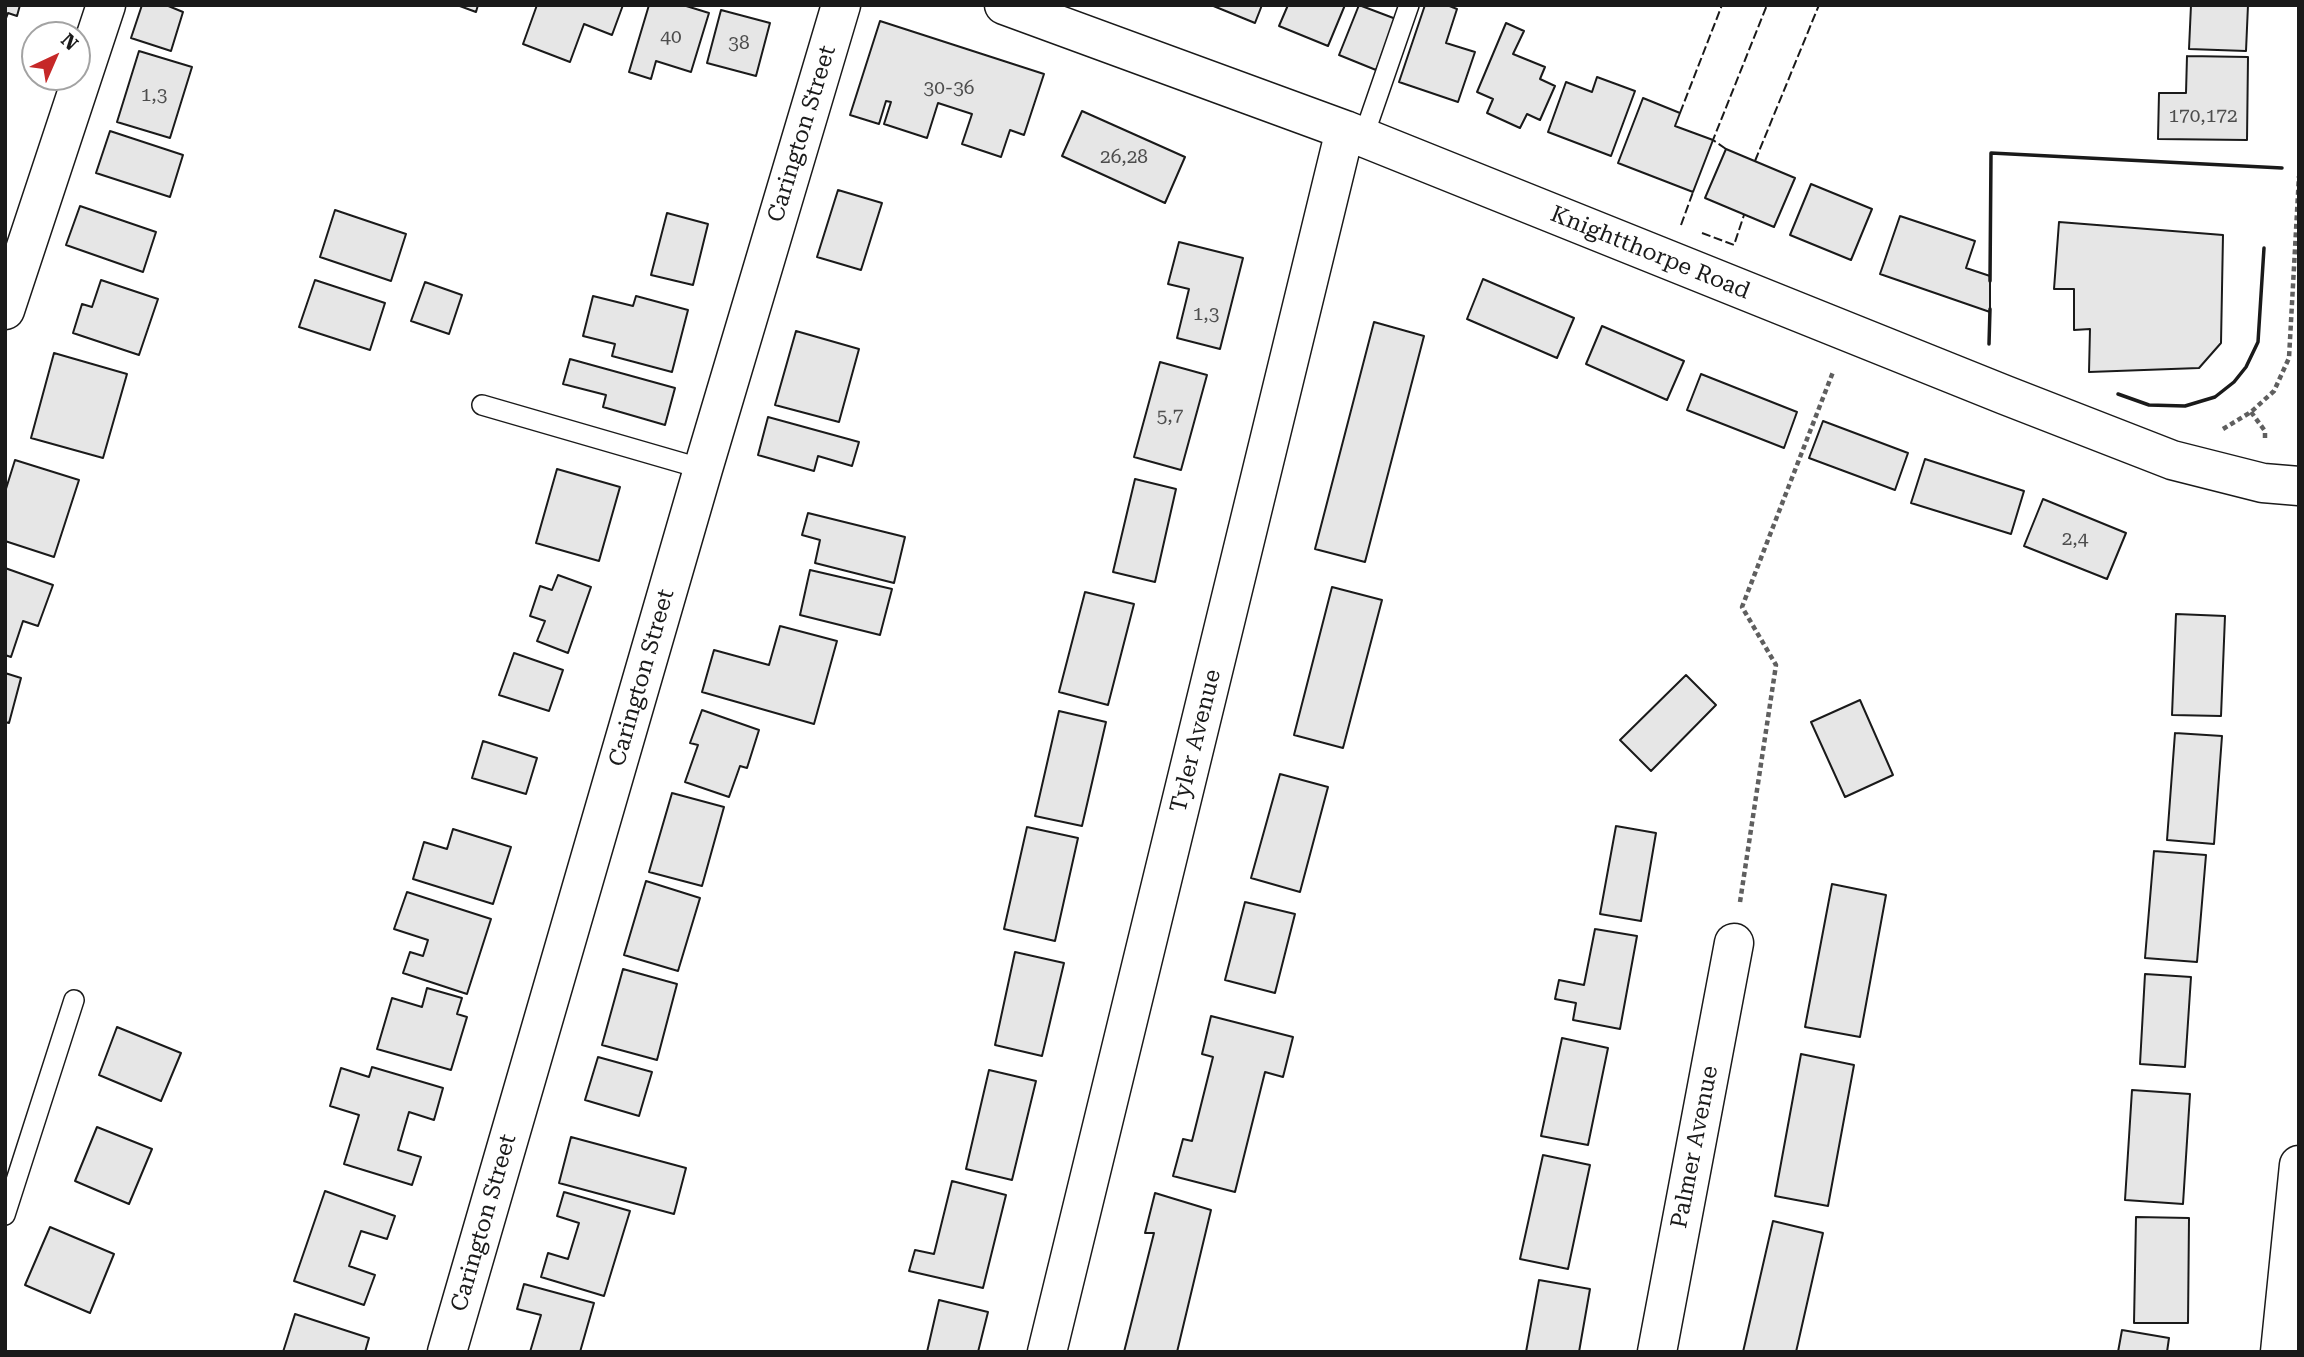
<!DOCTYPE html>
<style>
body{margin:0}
#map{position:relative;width:2304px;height:1357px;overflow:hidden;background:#fff;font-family:"Roboto Serif",serif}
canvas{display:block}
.frame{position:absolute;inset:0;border:7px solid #1a1a1a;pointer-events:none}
.north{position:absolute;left:21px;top:21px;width:70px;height:70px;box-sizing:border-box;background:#fff;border:2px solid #a3a3a3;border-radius:50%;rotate:44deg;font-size:19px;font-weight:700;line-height:28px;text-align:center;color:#1a1a1a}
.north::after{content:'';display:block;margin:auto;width:24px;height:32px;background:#c62828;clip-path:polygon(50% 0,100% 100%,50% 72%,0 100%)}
</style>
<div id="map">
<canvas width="2304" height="1357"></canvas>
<div class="frame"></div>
<div class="north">N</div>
</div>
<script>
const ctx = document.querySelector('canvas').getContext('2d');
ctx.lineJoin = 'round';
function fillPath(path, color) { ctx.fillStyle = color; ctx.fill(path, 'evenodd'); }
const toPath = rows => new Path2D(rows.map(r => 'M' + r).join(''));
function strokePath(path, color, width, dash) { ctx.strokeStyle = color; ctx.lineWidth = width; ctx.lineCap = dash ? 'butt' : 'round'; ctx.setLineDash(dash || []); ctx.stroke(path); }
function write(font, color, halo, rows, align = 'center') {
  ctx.font = font + ' "Roboto Serif",serif'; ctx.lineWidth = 5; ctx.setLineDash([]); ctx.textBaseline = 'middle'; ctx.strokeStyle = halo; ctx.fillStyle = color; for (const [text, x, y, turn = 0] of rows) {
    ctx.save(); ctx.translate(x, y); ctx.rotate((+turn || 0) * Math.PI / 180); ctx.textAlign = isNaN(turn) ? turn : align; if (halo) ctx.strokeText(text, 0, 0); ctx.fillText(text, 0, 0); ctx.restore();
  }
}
const building = toPath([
 [5,5,20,5,17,16,8,13,5,21,5,5],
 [142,5,166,5,183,12,171,51,131,38,142,5],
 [457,5,478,5,476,12,457,5],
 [537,5,623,5,612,35,584,24,570,62,523,44,537,5],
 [649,5,683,5,709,13,691,72,656,61,651,79,629,72,649,5],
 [1211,5,1262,5,1255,23,1211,5],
 [1288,5,1345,5,1328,46,1279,26,1288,5],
 [1359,5,1396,19,1376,70,1339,55,1359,5],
 [1425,5,1447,5,1457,9,1446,43,1475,52,1458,102,1399,82,1425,5],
 [2191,5,2248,5,2246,51,2189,49,2191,5],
 [721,10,770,23,756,76,707,63,721,10],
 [880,21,1044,74,1024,135,1010,130,1001,157,962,144,972,114,938,103,927,138,884,124,891,102,886,101,879,124,850,115,880,21],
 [1506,23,1524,31,1513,54,1545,67,1540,79,1555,86,1540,120,1527,114,1520,128,1487,113,1493,99,1477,92,1506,23],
 [139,51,192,67,170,138,117,122,139,51],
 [2187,56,2248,57,2247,140,2158,139,2159,93,2186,93,2187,56],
 [1597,77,1635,91,1611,156,1548,132,1566,82,1592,92,1597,77],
 [1643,98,1680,113,1675,126,1713,140,1693,192,1618,163,1643,98],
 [1082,111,1185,157,1165,203,1062,156,1082,111],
 [110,131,183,155,170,197,96,173,110,131],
 [1726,149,1795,178,1774,227,1705,198,1726,149],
 [1811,184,1872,209,1851,260,1790,235,1811,184],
 [838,190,882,203,861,270,817,257,838,190],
 [80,206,156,232,143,272,66,245,80,206],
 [335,210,406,234,391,281,320,257,335,210],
 [667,213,708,224,693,285,651,275,667,213],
 [1900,216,1975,241,1966,268,1990,276,1990,312,1880,274,1900,216],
 [2059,222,2223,235,2221,343,2199,368,2089,372,2090,329,2074,330,2074,289,2054,289,2059,222],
 [1179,242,1243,258,1220,349,1177,338,1189,289,1168,284,1179,242],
 [1483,279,1574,318,1557,358,1467,319,1483,279],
 [101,280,158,299,139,355,73,333,82,304,92,307,101,280],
 [315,280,385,303,370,350,299,327,315,280],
 [425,282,462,295,449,334,411,321,425,282],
 [593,296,633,306,636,296,688,310,672,372,612,356,615,344,583,336,593,296],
 [1374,322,1424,336,1365,562,1315,549,1374,322],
 [1602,326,1684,361,1667,400,1586,364,1602,326],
 [796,331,859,349,839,422,775,405,796,331],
 [54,353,127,374,103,458,31,438,54,353],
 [570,359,675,388,665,425,603,407,606,395,563,384,570,359],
 [1160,362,1207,375,1181,470,1134,457,1160,362],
 [1701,374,1797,412,1784,448,1687,410,1701,374],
 [768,417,859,442,852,466,818,456,814,471,758,455,768,417],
 [1823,421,1908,453,1895,490,1809,458,1823,421],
 [1925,459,2024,491,2011,534,1911,503,1925,459],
 [15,460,79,480,54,557,5,541,5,492,15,460],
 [557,469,620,487,599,561,536,543,557,469],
 [1135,479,1176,489,1155,582,1113,572,1135,479],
 [2043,499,2126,533,2107,579,2024,546,2043,499],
 [808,513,905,537,894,583,815,563,820,540,802,535,808,513],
 [5,568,53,585,38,626,23,621,11,657,5,655,5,568],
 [810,570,892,589,880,635,800,615,810,570],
 [558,575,591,587,568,653,537,641,545,621,530,616,540,586,552,590,558,575],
 [1332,587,1382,600,1343,748,1294,735,1332,587],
 [1085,592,1134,604,1108,705,1059,692,1085,592],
 [2176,614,2225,616,2221,716,2172,715,2176,614],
 [780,626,837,641,814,724,702,692,714,650,769,665,780,626],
 [514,653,563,670,549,711,499,695,514,653],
 [5,673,21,678,9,723,5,722,5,673],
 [1686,675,1716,705,1651,771,1620,740,1686,675],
 [1860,700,1893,775,1845,797,1811,722,1860,700],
 [702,710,759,730,747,768,740,766,729,797,685,782,698,745,690,743,702,710],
 [1059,711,1106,722,1082,826,1035,816,1059,711],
 [2175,733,2222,736,2214,844,2167,840,2175,733],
 [483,741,537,758,526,794,472,778,483,741],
 [1280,774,1328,787,1300,892,1251,878,1280,774],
 [672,793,724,807,702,886,649,872,672,793],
 [1616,826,1656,833,1641,921,1600,914,1616,826],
 [1027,827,1078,838,1055,941,1004,929,1027,827],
 [453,829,511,847,493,904,413,879,424,842,447,849,453,829],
 [2154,851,2206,855,2197,962,2145,958,2154,851],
 [646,881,700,898,678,971,624,955,646,881],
 [1832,884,1886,895,1860,1037,1805,1027,1832,884],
 [407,892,491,919,467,994,403,973,410,952,423,956,428,940,394,929,407,892],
 [1245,902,1295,914,1275,993,1225,980,1245,902],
 [1595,929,1637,936,1620,1029,1573,1020,1576,1003,1555,999,1559,980,1584,985,1595,929],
 [1015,952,1064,963,1042,1056,995,1045,1015,952],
 [623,969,677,984,657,1060,602,1045,623,969],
 [2145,974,2191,977,2185,1067,2140,1064,2145,974],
 [427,988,462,998,457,1014,467,1017,451,1070,377,1049,392,998,422,1007,427,988],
 [1211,1016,1293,1037,1283,1077,1265,1072,1235,1192,1173,1176,1183,1139,1192,1141,1213,1057,1202,1054,1211,1016],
 [117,1027,181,1053,161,1101,99,1075,117,1027],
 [1562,1038,1608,1048,1588,1145,1541,1136,1562,1038],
 [1801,1054,1854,1065,1828,1206,1775,1196,1801,1054],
 [598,1057,652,1072,639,1116,585,1100,598,1057],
 [372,1067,443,1088,434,1120,409,1112,398,1150,421,1157,412,1185,344,1164,359,1115,330,1106,341,1068,369,1077,372,1067],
 [989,1070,1036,1081,1012,1180,966,1169,989,1070],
 [2132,1090,2190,1094,2183,1204,2125,1200,2132,1090],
 [97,1127,152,1149,129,1204,75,1181,97,1127],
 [571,1137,686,1168,674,1214,559,1183,571,1137],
 [1543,1155,1590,1165,1568,1269,1520,1259,1543,1155],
 [952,1181,1006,1195,983,1288,909,1271,915,1250,934,1254,952,1181],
 [325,1191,395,1216,387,1239,361,1231,349,1266,375,1275,364,1305,294,1281,325,1191],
 [564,1192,630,1211,604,1296,541,1277,548,1253,568,1259,579,1223,557,1216,564,1192],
 [1155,1193,1211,1210,1177,1352,1124,1352,1154,1233,1145,1233,1155,1193],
 [2136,1217,2189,1218,2188,1323,2134,1323,2136,1217],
 [1773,1221,1823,1233,1796,1352,1743,1352,1773,1221],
 [50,1227,114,1254,90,1313,25,1285,50,1227],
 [1539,1280,1590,1289,1579,1352,1526,1352,1539,1280],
 [524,1284,594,1303,580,1352,530,1352,541,1315,517,1309,524,1284],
 [939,1300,988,1312,978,1352,927,1352,939,1300],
 [295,1314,369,1338,365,1352,283,1352,295,1314],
 [2122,1330,2169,1338,2167,1352,2118,1352,2122,1330]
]);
const path = toPath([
 [2251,412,2265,431,2265,440],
 [2223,429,2251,412,2274,391,2289,358,2299,176],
 [1740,902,1776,665,1742,607,1833,372]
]);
const lane = toPath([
 [1363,138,1409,5],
 [482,405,703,469],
 [5,1215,74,1000]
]);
const street = toPath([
 [1004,5,1345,130,2005,395,2172,460,2263,483,2299,486],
 [5,310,106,5],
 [447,1352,703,469,841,5],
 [1047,1352,1345,130],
 [1657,1352,1734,943]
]);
const highway = toPath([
 [2280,1352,2299,1165]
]);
const fence = toPath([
 [1680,113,1722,5],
 [1726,149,1713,140,1767,5],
 [1755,161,1819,5],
 [1681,225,1693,192],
 [1702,233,1734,245,1744,215]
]);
const wall = toPath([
 [1990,281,1991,153,2282,168],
 [1989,344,1990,309],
 [2118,394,2149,405,2185,406,2215,397,2234,382,2246,367,2258,342,2264,248]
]);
const numberNames = [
 ["40",671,37],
 ["38",739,43],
 ["30-36",949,88],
 ["1,3",154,95],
 ["170,172",2203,116],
 ["26,28",1124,157],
 ["1,3",1206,314],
 ["5,7",1170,416],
 ["2,4",2075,539]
];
const streetNames = [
 ["Carington Street",802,134,-73],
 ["Knightthorpe Road",1650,253,22],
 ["Carington Street",642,678,-74],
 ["Tyler Avenue",1196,741,-76],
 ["Palmer Avenue",1695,1147,-79],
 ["Carington Street",484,1223,-74]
];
fillPath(building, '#e6e6e6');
strokePath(building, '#1a1a1a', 2);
strokePath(lane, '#1a1a1a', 22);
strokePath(street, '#1a1a1a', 41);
strokePath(highway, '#1a1a1a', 41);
strokePath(path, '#5f5f5f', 4.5, [5, 3.5]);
strokePath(lane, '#fff', 19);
strokePath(street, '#fff', 38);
strokePath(highway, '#fff', 38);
strokePath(fence, '#1a1a1a', 2, [9, 3.5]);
strokePath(wall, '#1a1a1a', 3.5);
write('19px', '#4d4d4d', null, numberNames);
write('23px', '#1a1a1a', '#fff', streetNames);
</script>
